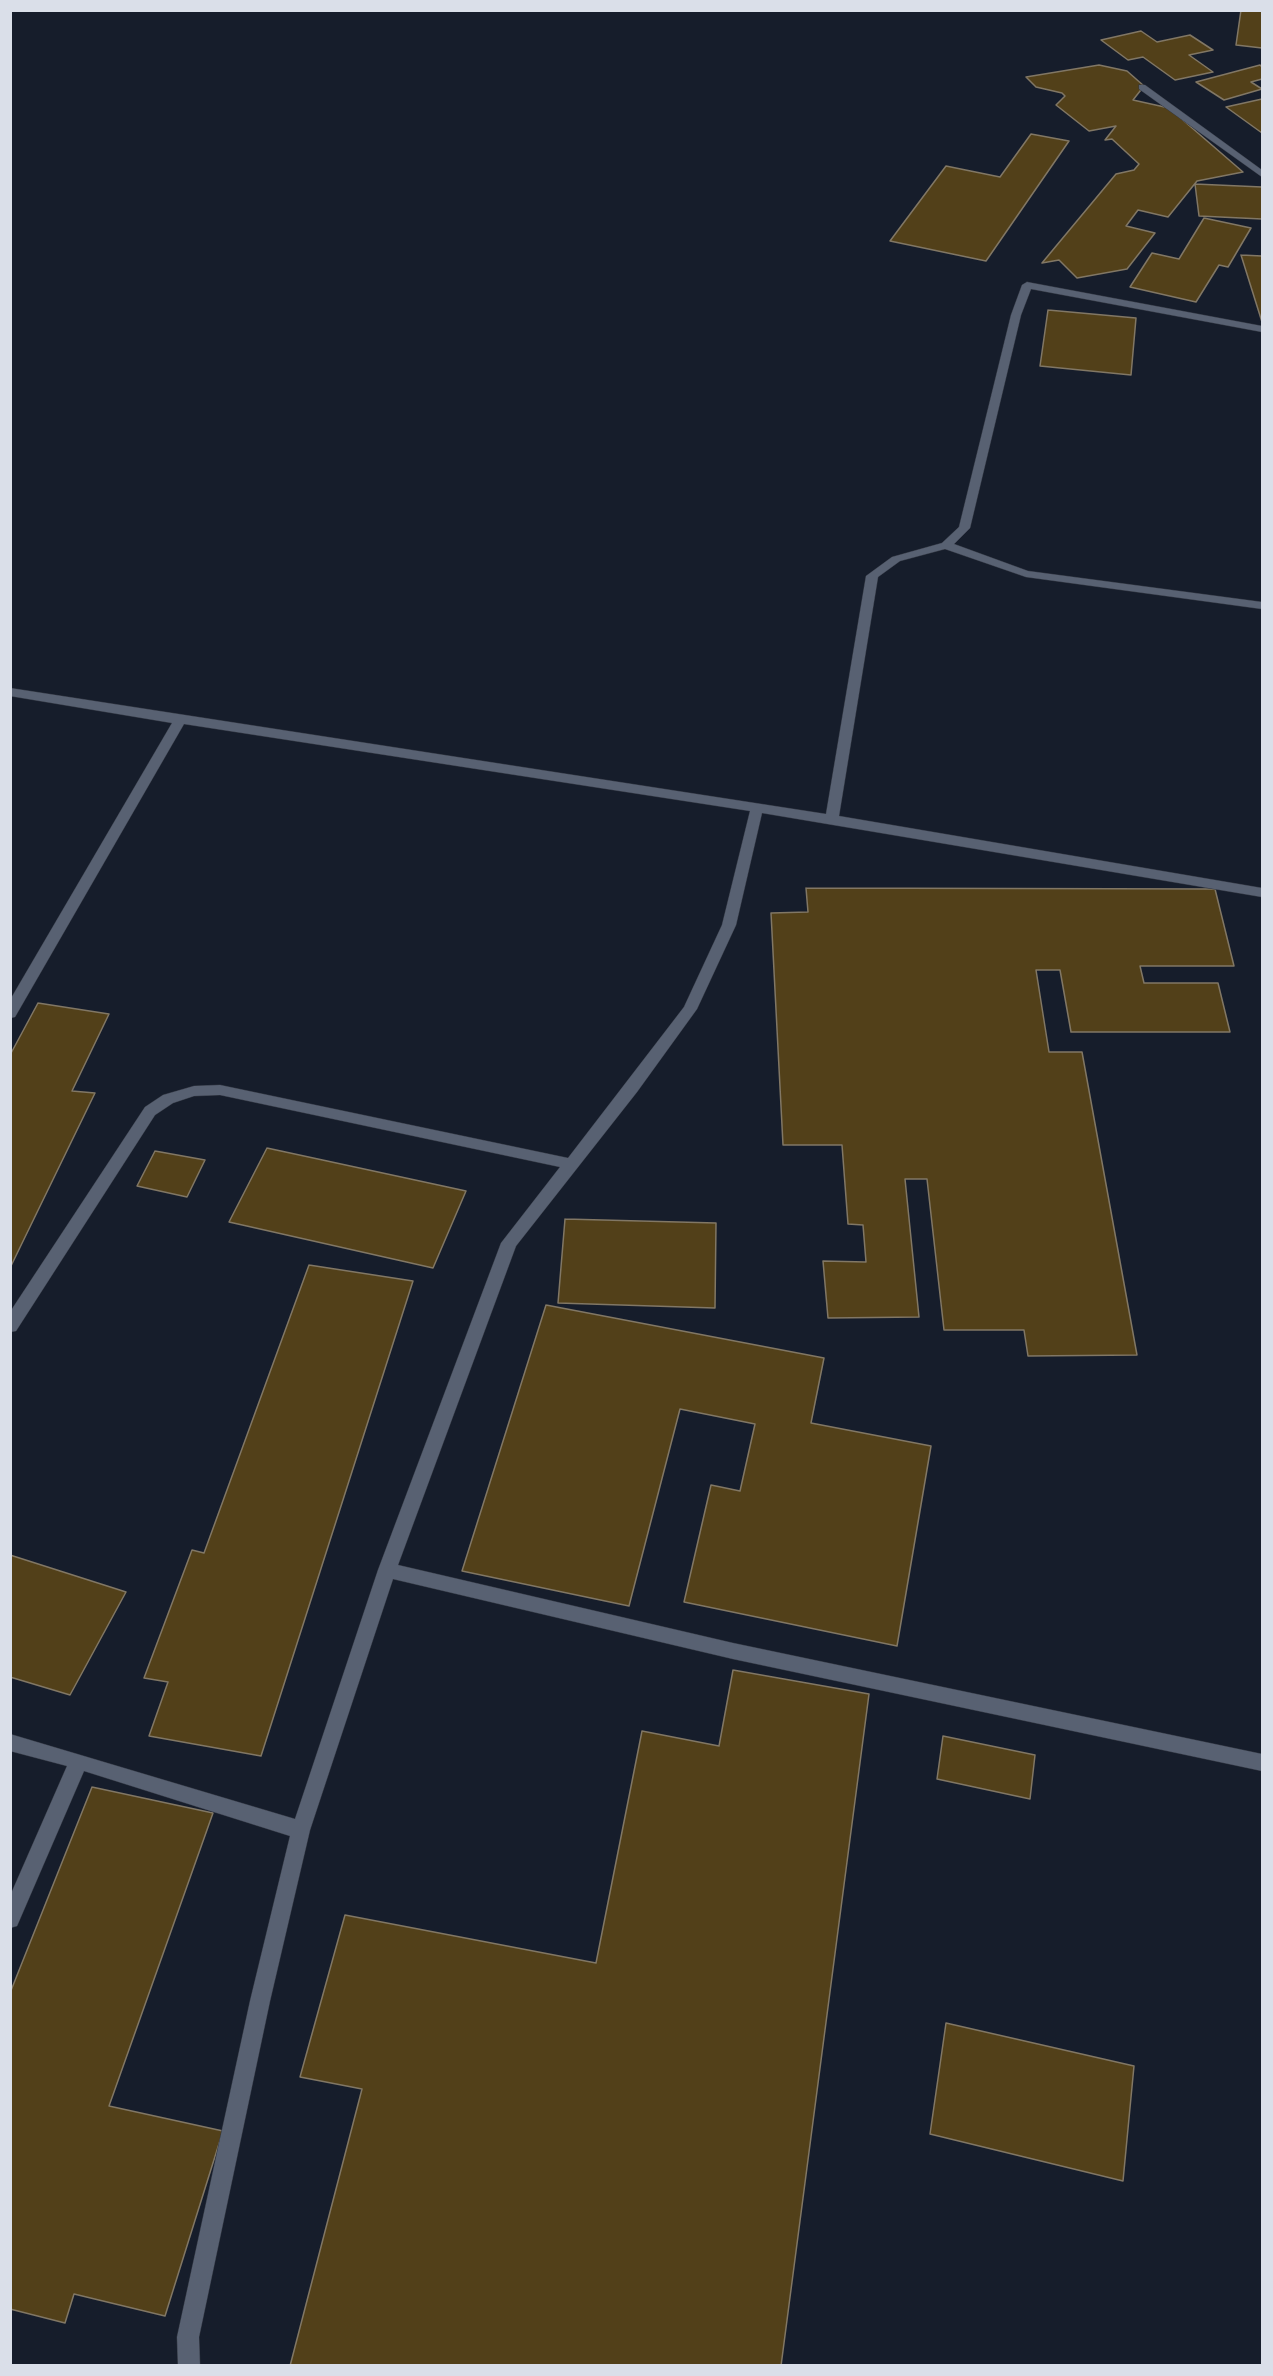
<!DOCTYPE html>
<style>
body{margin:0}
#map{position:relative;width:1273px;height:2376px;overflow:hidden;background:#161d2b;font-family:"PT Sans",sans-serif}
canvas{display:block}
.frame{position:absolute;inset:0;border:12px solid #dadfe9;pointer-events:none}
</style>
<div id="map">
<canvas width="1273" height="2376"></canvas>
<div class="frame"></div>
</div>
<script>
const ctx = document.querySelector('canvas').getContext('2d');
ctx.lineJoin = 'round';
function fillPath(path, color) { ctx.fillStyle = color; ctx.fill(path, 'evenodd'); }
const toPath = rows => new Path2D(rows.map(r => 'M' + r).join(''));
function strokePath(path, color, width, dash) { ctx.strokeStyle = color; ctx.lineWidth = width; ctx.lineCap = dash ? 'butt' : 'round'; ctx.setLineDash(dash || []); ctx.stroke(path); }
const building = toPath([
 [1241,10,1262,10,1262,48,1236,45,1241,10],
 [1141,31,1157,42,1190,35,1213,50,1189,55,1213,72,1175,80,1143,57,1128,60,1101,40,1141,31],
 [1099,65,1127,71,1144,86,1133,100,1169,108,1243,172,1197,181,1168,217,1138,210,1126,226,1155,233,1127,269,1077,278,1059,260,1042,263,1116,174,1134,170,1139,164,1112,139,1105,140,1116,126,1089,131,1056,105,1065,96,1062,93,1036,87,1026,77,1099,65],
 [1260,65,1262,67,1262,79,1251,82,1262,89,1224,100,1196,82,1260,65],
 [1262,99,1262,133,1226,107,1262,99],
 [1031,134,1069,141,986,261,890,241,946,166,1000,177,1031,134],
 [1195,184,1262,187,1262,219,1199,216,1195,184],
 [1204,218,1251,228,1228,267,1219,265,1196,302,1130,287,1152,253,1179,259,1204,218],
 [1241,255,1262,256,1262,322,1241,255],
 [1048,310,1136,318,1131,375,1040,366,1048,310],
 [806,888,1215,889,1234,966,1140,966,1144,983,1218,983,1230,1032,1071,1032,1060,970,1036,970,1049,1052,1082,1052,1137,1355,1028,1356,1024,1330,944,1330,927,1179,905,1179,919,1317,828,1318,823,1261,866,1262,863,1225,848,1224,842,1145,783,1145,771,913,808,912,806,888],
 [38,1003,109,1014,72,1091,95,1093,10,1268,10,1055,38,1003],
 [267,1148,466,1191,433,1268,229,1222,267,1148],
 [155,1151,205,1160,187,1197,137,1186,155,1151],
 [565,1219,716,1223,715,1308,558,1303,565,1219],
 [309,1265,413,1281,261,1756,149,1736,168,1682,144,1678,192,1550,204,1553,309,1265],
 [546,1305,824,1358,811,1423,931,1446,897,1646,684,1602,711,1485,740,1491,755,1424,680,1409,629,1606,462,1571,546,1305],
 [10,1555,126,1592,70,1695,10,1677,10,1555],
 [733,1670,869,1694,781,2366,290,2366,362,2089,300,2077,345,1915,596,1963,642,1731,719,1746,733,1670],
 [943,1736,1035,1755,1030,1799,937,1779,943,1736],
 [92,1787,213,1813,109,2106,223,2131,165,2316,74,2294,65,2323,10,2309,10,1993,92,1787],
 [946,2023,1134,2066,1123,2181,930,2134,946,2023]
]);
const street = toPath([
 [1139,85,1145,85,1262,170,1262,177,1139,89,1139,85],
 [1027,282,1262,326,1262,332,1031,289,1021,315,970,528,954,544,1028,571,1262,602,1262,609,1026,577,945,549,900,561,878,577,839,816,1262,888,1262,897,762,813,736,925,697,1009,637,1092,516,1246,398,1565,733,1643,1262,1754,1262,1771,733,1659,393,1579,310,1830,270,2001,199,2337,200,2366,178,2366,177,2337,250,2001,290,1836,84,1771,17,1926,10,1928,10,1896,67,1766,10,1751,10,1734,295,1819,378,1570,501,1243,560,1167,220,1095,194,1096,173,1103,155,1115,16,1331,10,1332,10,1312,145,1107,163,1095,194,1086,220,1085,568,1158,684,1007,722,925,750,811,184,724,15,1017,10,1018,10,1000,172,723,10,696,10,688,826,814,866,576,892,557,942,543,959,527,1011,315,1022,285,1027,282]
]);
fillPath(building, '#524019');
strokePath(building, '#817765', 1.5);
strokePath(street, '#323742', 1);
fillPath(street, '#586172');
</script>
